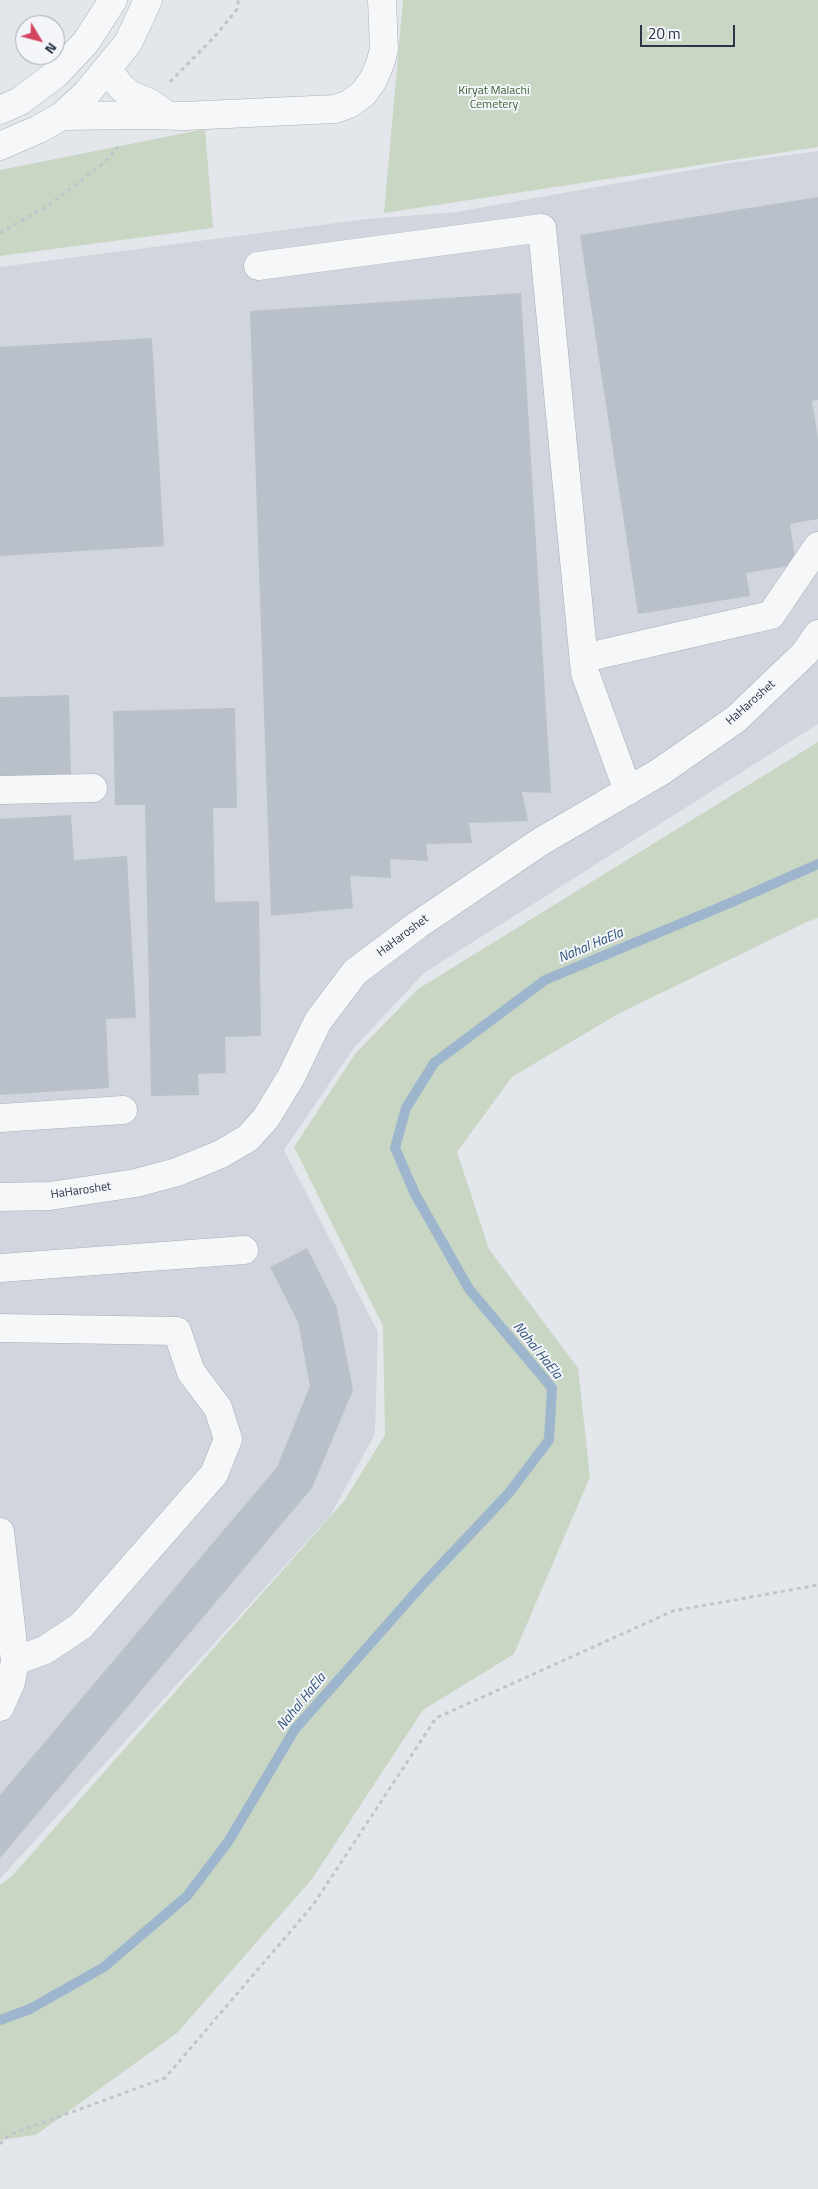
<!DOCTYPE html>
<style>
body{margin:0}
#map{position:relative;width:818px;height:2189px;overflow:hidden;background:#e3e7ec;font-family:"Titillium Web",sans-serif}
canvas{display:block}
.north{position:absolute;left:15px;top:15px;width:50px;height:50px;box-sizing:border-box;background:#f3f5f9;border:1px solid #a3a8b1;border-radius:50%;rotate:127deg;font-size:14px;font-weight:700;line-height:20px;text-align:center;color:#2a3545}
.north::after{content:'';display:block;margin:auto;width:18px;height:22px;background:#d44460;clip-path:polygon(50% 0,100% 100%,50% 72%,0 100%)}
.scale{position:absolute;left:640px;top:25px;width:95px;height:22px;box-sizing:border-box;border:2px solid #2a3545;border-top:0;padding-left:6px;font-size:15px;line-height:18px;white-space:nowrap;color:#2a3545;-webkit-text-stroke:4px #f3f5f9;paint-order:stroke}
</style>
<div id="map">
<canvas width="818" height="2189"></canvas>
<div class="north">N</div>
<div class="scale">20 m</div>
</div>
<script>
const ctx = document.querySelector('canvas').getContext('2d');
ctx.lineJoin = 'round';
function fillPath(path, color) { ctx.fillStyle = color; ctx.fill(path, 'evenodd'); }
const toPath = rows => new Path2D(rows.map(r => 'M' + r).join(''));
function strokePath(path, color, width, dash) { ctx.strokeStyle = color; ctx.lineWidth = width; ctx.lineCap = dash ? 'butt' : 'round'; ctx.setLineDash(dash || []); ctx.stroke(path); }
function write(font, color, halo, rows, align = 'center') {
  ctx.font = font + ' "Titillium Web",sans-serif'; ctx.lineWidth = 4; ctx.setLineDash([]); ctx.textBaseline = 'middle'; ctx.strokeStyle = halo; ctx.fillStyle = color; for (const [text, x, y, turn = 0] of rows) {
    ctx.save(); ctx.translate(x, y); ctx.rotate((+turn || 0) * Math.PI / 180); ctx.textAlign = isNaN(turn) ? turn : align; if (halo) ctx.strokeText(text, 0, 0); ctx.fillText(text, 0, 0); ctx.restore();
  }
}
const built = toPath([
 [818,151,818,724,424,973,353,1049,284,1150,378,1332,375,1434,330,1516,0,1879,0,267,367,219,457,212,730,163]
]);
const green = toPath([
 [403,0,818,0,818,147,384,213],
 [205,129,213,228,0,256,0,170],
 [818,742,818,918,809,921,618,1014,512,1077,457,1152,489,1249,578,1368,590,1477,514,1654,423,1710,312,1879,177,2033,36,2135,0,2140,0,1885,12,1876,344,1501,385,1435,383,1326,294,1147,355,1054,418,989]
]);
const stream = toPath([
 [0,2020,30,2009,104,1967,187,1896,228,1842,295,1729,424,1583,508,1494,549,1440,552,1388,469,1289,415,1194,395,1148,406,1108,434,1063,545,980,730,903,818,864]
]);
const building = toPath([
 [818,197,818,400,812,401,818,439,818,519,790,524,796,565,746,573,750,596,638,614,580,235],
 [521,293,551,793,522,792,528,821,469,823,472,843,426,844,428,861,390,859,391,878,350,876,353,908,271,916,250,311],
 [152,338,164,546,0,556,0,347],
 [69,695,71,778,0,780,0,697],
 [235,708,237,808,213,808,215,902,259,901,261,1036,225,1037,226,1073,198,1074,199,1095,151,1096,145,805,115,805,113,711],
 [71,815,74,860,127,856,136,1018,106,1019,109,1088,0,1095,0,819],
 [307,1248,337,1308,353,1390,312,1488,0,1858,0,1795,277,1467,310,1386,298,1322,270,1267]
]);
const path = toPath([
 [170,82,217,34,238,8,238,0],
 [0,233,49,205,105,162,118,147],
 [0,2144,9,2135,165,2078,313,1905,436,1718,673,1611,818,1585]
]);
const minor = toPath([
 [108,70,121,87,131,95,150,103,164,113],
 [0,110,20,101,56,74,86,42,113,0],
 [62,116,145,115,184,116,335,109,349,104,363,94,373,80,380,64,384,49,382,0],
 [0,146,39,129,62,116,87,93,128,43,148,0],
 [258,266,542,228,585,673,628,791],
 [584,658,771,615,818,546],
 [0,790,93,788],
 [0,1118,123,1110],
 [0,1197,50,1196,136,1183,177,1172,221,1154,248,1138,266,1118,291,1077,318,1021,355,972,419,924,540,842,660,772,736,719,805,653,818,634],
 [0,1268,244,1250],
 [0,1328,177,1331,191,1372,218,1408,228,1439,214,1474,81,1626,45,1650,15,1661],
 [0,1532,15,1661,11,1682,0,1707]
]);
const parkNames = [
 ["Kiryat Malachi",494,91],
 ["Cemetery",494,105]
];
const streetNames = [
 ["HaHaroshet",751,703,-42],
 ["HaHaroshet",403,936,-37],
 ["HaHaroshet",81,1191,-8]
];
const waterNames = [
 ["Nahal HaEla",591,946,-23],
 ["Nahal HaEla",537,1351,51],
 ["Nahal HaEla",302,1702,-51]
];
fillPath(built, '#d1d6de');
fillPath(green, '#c9d6c4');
strokePath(stream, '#9db6cd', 10);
fillPath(building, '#bac0ca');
strokePath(minor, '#a8aeb7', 29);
strokePath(path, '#c1c5ca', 3, [4, 4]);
strokePath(minor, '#f6f7f9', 28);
write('12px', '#406136', '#f3f5f9', parkNames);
write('12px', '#2a3545', '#f3f5f9', streetNames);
write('italic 14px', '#32557b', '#f3f5f9', waterNames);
</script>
